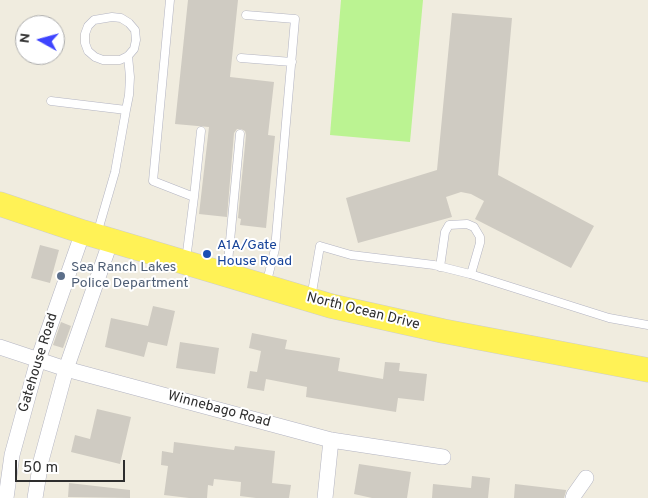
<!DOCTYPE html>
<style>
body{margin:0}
#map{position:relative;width:648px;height:498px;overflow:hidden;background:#f0ecdf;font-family:Overpass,sans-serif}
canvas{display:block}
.north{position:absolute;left:15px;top:15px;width:50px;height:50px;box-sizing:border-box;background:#fff;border:1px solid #ababab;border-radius:50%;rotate:277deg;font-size:14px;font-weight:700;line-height:20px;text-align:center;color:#2e2e2e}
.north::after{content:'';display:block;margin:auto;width:18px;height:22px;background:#3e44ff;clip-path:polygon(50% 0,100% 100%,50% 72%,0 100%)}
.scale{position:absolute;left:15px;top:460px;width:110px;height:22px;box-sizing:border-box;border:2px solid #2e2e2e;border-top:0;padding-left:6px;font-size:15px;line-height:18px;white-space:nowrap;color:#2e2e2e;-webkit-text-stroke:4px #fff;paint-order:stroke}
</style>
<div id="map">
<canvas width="648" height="498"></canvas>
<div class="north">N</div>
<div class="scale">50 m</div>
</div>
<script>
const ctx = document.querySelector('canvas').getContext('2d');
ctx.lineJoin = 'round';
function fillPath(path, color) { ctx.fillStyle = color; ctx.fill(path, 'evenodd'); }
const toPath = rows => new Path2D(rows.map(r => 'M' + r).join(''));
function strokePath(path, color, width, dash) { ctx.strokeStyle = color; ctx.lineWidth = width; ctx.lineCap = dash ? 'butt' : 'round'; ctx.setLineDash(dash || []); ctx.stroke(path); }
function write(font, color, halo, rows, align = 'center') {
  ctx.font = font + ' Overpass,sans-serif'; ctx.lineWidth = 4; ctx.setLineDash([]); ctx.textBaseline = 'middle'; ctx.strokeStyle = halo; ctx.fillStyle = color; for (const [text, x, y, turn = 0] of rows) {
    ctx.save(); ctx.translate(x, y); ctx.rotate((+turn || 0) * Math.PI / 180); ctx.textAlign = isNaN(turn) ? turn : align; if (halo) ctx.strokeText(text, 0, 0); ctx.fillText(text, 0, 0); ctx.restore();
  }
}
const pitch = toPath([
 [341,0,423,0,410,142,330,135]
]);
const building = toPath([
 [188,0,238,0,230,77,274,82,268,135,275,136,266,228,240,225,241,219,238,218,246,135,245,131,241,129,237,129,234,133,227,217,199,214,209,127,175,124],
 [452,13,512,18,498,175,594,226,571,268,475,219,484,201,471,194,461,192,446,197,452,217,358,243,346,198,437,170],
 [40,245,59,250,50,283,31,278],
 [153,306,175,311,167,346,148,342,144,357,105,347,111,318,148,326],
 [61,322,71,326,63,348,53,345],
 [252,333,287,340,285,349,340,358,338,371,383,379,385,362,400,363,399,371,427,374,424,401,398,398,396,412,306,397,307,387,266,379,264,391,247,388,250,371,257,372,261,351,249,348],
 [180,342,219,348,215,374,176,368],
 [97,409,131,417,120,464,71,452,75,435,90,439],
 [174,442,234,450,235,446,275,451,272,483,291,485,289,498,256,498,240,496,241,482,214,479,213,486,208,485,207,498,189,498,164,495,168,466,161,465,162,451,173,453],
 [359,464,411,472,407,498,372,498,354,494],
 [472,476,490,478,488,498,432,498,433,484,471,488],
 [69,483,130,490,130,498,68,497],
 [515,484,566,490,566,491,564,498,514,498]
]);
const service = toPath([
 [170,0,153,181,194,197,186,260],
 [246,15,295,19,275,249,266,285],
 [112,17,121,18,129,23,135,30,136,40,134,49,128,56,120,60,103,60,95,57,88,51,85,43,85,34,88,26,94,20,112,17],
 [241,58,292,62],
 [51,101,126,110,115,172,97,234],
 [126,110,129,95,130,77,128,56],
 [194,197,201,131],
 [440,267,445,232,449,225,467,224,474,227,480,237,480,243,471,274],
 [227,273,240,134],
 [311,298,320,246,351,255,434,265,470,274,609,318,648,325]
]);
const minor = toPath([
 [0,347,66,369,331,440,443,457],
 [6,498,12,455,38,360,83,232],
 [35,498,41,461,66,369,111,240],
 [325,498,331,440],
 [573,498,574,495,586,478]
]);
const primary = toPath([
 [0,204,83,232,331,306,443,331,648,370]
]);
const markers = [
 [207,254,5,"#1a4fb4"],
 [61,276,5,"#5c6f8a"]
];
const transitNames = [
 ["A1A/Gate",217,246],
 ["House Road",217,262]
];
const serviceNames = [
 ["Sea Ranch Lakes",71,268],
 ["Police Department",71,284]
];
const streetNames = [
 ["North Ocean Drive",363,312,14],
 ["Gatehouse Road",39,363,-73],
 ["Winnebago Road",219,410,15]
];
fillPath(pitch, '#bbf392');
fillPath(building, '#cfcbc2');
strokePath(service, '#b3b4c2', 9);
strokePath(minor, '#b3b4c2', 16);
strokePath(primary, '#cdcdcd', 25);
strokePath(service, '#fff', 8);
strokePath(minor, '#fff', 15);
strokePath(primary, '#fff256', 24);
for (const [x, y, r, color] of markers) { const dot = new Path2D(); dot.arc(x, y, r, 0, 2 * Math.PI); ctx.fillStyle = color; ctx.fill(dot); strokePath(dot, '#fff', 2); }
write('14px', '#164399', '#fff', transitNames, 'left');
write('14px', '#4e5e75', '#fff', serviceNames, 'left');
write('14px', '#2e2e2e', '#fff', streetNames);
</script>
